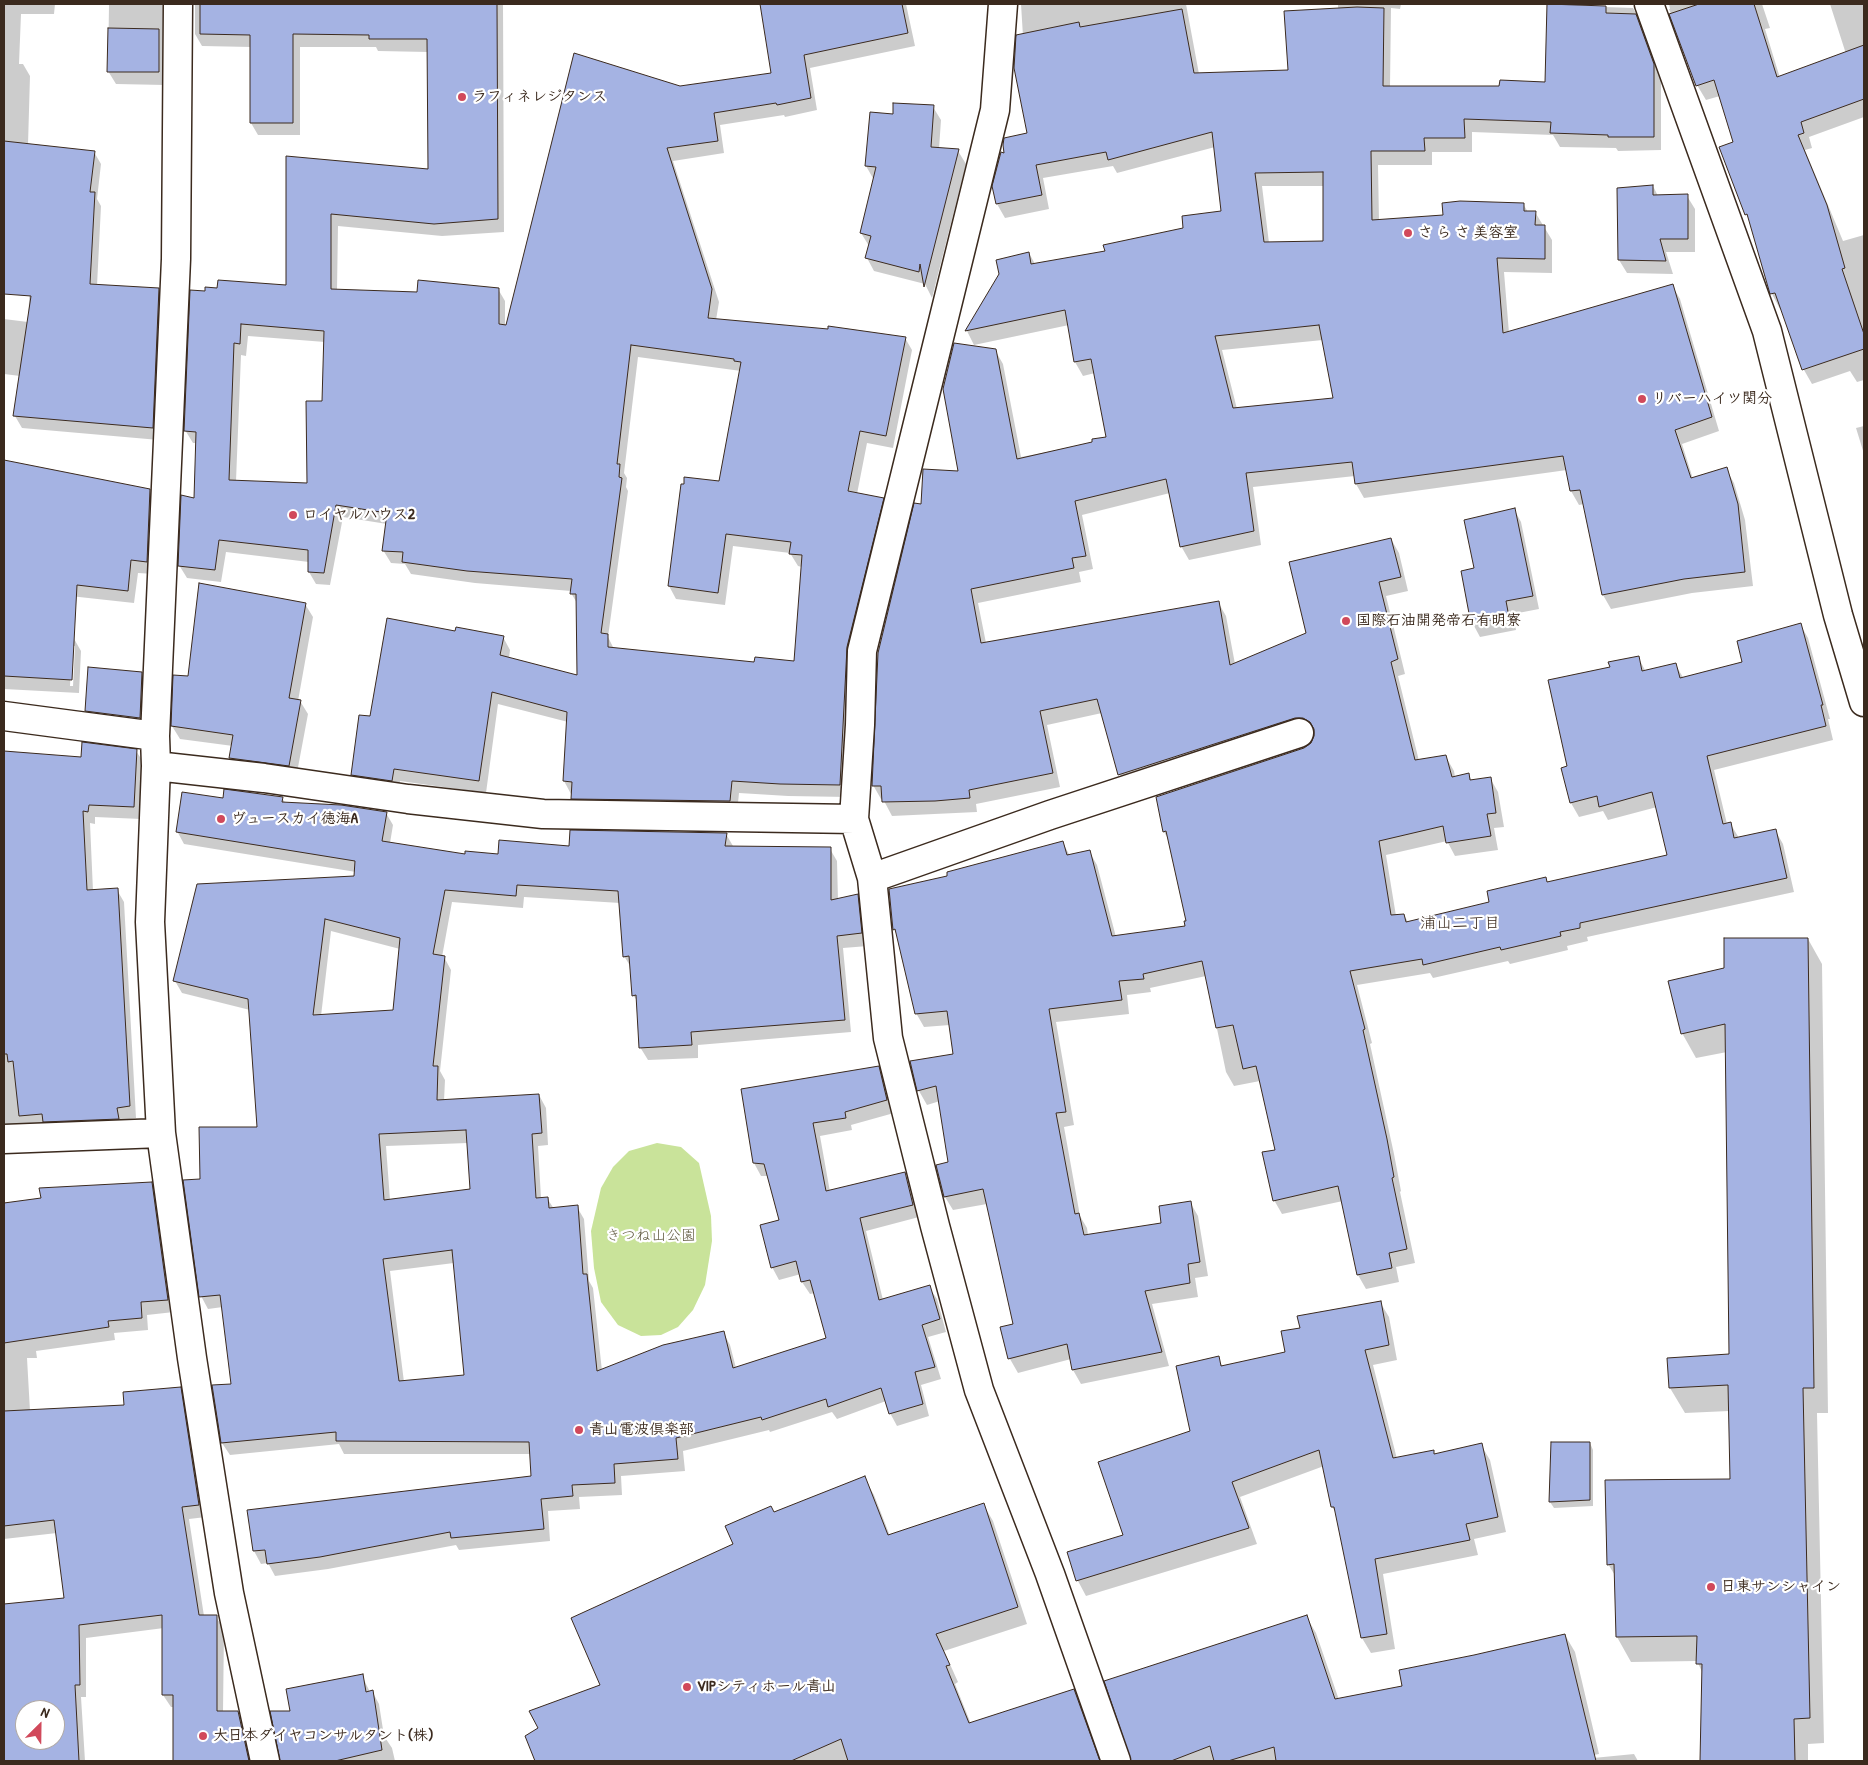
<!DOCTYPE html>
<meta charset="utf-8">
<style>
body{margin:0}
#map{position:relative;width:1868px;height:1765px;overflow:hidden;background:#fff;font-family:"Patrick Hand",sans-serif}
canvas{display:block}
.frame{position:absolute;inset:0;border:5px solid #3b2a1e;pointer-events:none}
.north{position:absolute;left:15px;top:1700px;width:50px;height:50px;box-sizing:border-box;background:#fff;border:1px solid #b1aaa5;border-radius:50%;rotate:23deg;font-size:14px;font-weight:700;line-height:20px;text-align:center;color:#3b2a1e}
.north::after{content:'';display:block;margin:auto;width:18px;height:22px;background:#d1495b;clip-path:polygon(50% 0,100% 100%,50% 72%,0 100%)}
</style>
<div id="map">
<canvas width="1868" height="1765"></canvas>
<div class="frame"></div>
<div class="north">N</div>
</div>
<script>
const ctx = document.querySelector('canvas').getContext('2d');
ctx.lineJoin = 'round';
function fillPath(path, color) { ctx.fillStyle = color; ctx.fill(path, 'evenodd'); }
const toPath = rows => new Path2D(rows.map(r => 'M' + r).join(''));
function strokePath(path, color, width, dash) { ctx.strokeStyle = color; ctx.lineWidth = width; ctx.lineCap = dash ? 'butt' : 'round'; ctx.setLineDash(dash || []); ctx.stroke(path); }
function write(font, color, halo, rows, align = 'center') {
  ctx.font = font + ' "Patrick Hand","Klee One",sans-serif'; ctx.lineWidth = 4.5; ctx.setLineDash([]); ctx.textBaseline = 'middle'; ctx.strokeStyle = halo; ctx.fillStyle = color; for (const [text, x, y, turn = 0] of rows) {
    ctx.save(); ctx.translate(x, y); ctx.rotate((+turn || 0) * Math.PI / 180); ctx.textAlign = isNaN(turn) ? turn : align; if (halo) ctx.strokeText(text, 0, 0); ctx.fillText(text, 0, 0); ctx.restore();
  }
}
const green = toPath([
 [657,1143,681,1147,699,1163,711,1216,712,1241,705,1285,693,1310,678,1327,661,1335,641,1336,618,1325,601,1302,594,1268,591,1231,601,1188,613,1167,629,1151]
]);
const shadow = toPath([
 [4,4,55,4,54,14,21,14,19,64,23,64,30,76,28,145,94,152,101,164,97,199,101,206,97,286,158,290,166,302,159,440,22,428,15,416,20,376,4,374,4,319,28,322,32,241,4,236],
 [58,4,177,4,165,85,116,84,108,71,109,5],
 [195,4,503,4,504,232,442,236,338,226,337,290,418,293,498,289,505,301,505,329,680,88,773,74,762,4,906,4,915,46,810,68,817,110,785,117,784,115,720,125,724,153,673,161,719,302,716,320,905,338,912,350,893,448,867,443,857,494,883,499,890,511,847,797,788,796,739,793,737,813,580,811,573,799,573,794,571,794,564,781,568,722,498,704,486,793,400,781,398,793,359,787,352,775,371,718,456,632,503,637,510,650,509,658,578,676,577,603,571,593,571,591,475,583,411,574,405,564,391,563,383,550,387,524,343,517,330,585,316,584,309,572,309,562,226,552,221,582,187,578,179,565,195,499,197,443,193,443,185,430,191,292,288,286,288,158,429,171,428,52,378,51,376,47,300,47,300,135,258,135,251,123,251,47,202,46,195,34],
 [248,336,325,342,323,402,308,484,236,481,241,355,246,356],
 [638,357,741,371,720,482,682,485,669,586,676,599,725,605,733,546,790,553,798,566,802,567,795,662,755,664,614,649,608,637,628,491,626,487,627,478,624,473],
 [1021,4,1186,4,1199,74,1289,71,1338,10,1338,4,1401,4,1400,9,1391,8,1390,87,1501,88,1546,83,1548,5,1633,8,1641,22,1661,79,1661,150,1618,151,1616,148,1560,147,1553,135,1472,132,1472,152,1432,152,1432,165,1378,165,1379,221,1444,216,1523,204,1528,212,1535,212,1552,240,1552,273,1504,272,1509,333,1672,285,1680,299,1719,431,1682,444,1693,479,1726,469,1734,483,1745,520,1753,586,1692,593,1611,609,1603,595,1584,504,1579,505,1571,491,1567,470,1364,498,1356,484,1355,476,1253,487,1261,545,1189,560,1181,546,1170,493,1082,515,1093,569,1079,572,1081,582,978,603,986,643,1218,602,1226,616,1235,664,1308,634,1391,539,1399,553,1408,591,1386,596,1405,674,1398,676,1419,761,1446,757,1454,771,1455,777,1469,775,1472,781,1490,778,1498,792,1504,827,1494,828,1498,850,1455,856,1447,841,1386,855,1396,916,1404,915,1408,922,1491,903,1546,879,1548,883,1668,856,1657,807,1608,820,1603,811,1579,817,1571,803,1563,769,1569,767,1611,668,1638,657,1646,672,1675,664,1684,679,1744,663,1800,624,1808,638,1830,719,1828,719,1833,740,1714,770,1727,824,1730,823,1739,838,1775,830,1783,844,1794,892,1587,937,1588,941,1567,946,1568,950,1510,964,1508,961,1433,978,1430,973,1357,985,1372,1043,1370,1044,1394,1154,1401,1191,1400,1192,1415,1263,1396,1267,1399,1282,1366,1289,1358,1275,1343,1201,1282,1214,1274,1200,1276,1151,1260,1081,1234,1086,1226,1072,1206,976,1150,988,1151,992,1127,995,1129,1014,1056,1022,1074,1125,1064,1127,1080,1216,1087,1228,1088,1235,1163,1224,1190,1202,1198,1216,1208,1276,1195,1278,1198,1297,1152,1304,1169,1366,1081,1384,1073,1370,1071,1359,1018,1373,1010,1359,1002,1328,1014,1325,987,1204,953,1210,945,1197,950,1163,940,1101,927,1105,919,1091,912,1062,954,1055,950,1025,924,1027,916,1013,898,937,894,929,949,877,1063,843,1070,856,1089,851,1097,865,1116,937,1187,927,1188,922,1170,842,1164,832,1304,749,1312,744,1315,734,1312,731,1128,788,1120,774,1102,713,1047,725,1060,787,976,804,977,812,892,816,883,799,881,799,873,785,922,506,959,473,995,350,1003,364,1021,457,1093,443,1107,438,1095,373,1083,376,1075,362,1069,325,974,345,967,331,1000,274,1029,253,1035,264,1106,252,1185,229,1222,212,1215,147,1117,173,1113,166,1043,178,1049,209,1005,218,997,204,1006,154,1029,134],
 [1262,186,1324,186,1325,242,1269,243],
 [1323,340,1335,399,1237,409,1222,350],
 [1669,4,1762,4,1770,28,1765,29,1780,78,1846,54,1830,4,1864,4,1864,117,1809,137,1812,148,1805,150,1843,241,1864,235,1864,380,1857,382,1850,371,1812,384,1804,370,1782,308,1780,309,1772,294,1751,223,1746,214,1734,143,1720,96,1706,100,1697,85,1669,9,1670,9],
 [933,107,941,120,939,149,958,151,966,164,932,298,925,284,874,271,867,258,869,246,861,233,874,180,866,166,894,115],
 [1653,186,1658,196,1687,196,1695,209,1695,252,1666,252,1673,274,1627,273,1619,260,1618,189],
 [1864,426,1864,454,1856,428],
 [4,461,149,490,157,503,154,574,138,573,134,603,70,596,27,564,4,555],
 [1514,509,1521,522,1539,609,1513,614,1516,630,1480,637,1473,624,1475,569],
 [305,604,313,617,298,701,300,701,308,714,296,778,238,771,231,758,233,746,180,739,172,726,189,678],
 [4,616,73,637,81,651,79,693,4,689],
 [72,646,75,646,73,686,70,686],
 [141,673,149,687,147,731,93,724,86,711],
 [136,751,144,763,141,819,95,817,95,824,90,823,93,891,117,890,124,902,136,1118,123,1120,125,1131,4,1130,4,752,82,758],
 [282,798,286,804,386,813,393,825,390,843,466,855,499,855,726,834,733,846,830,849,837,861,838,900,857,896,864,908,868,946,843,948,851,1032,698,1045,698,1058,648,1060,640,1047,638,1002,633,995,632,969,624,956,620,903,524,897,523,908,452,902,442,957,444,957,451,970,440,1071,445,1080,444,1101,539,1095,546,1108,548,1145,538,1146,541,1198,547,1198,554,1209,577,1207,584,1219,589,1281,593,1288,602,1371,723,1332,730,1345,736,1368,827,1339,815,1293,810,1294,802,1282,801,1274,779,1280,772,1267,780,1221,769,1176,761,1176,754,1163,878,1068,886,1080,894,1113,851,1125,852,1130,820,1136,830,1192,905,1174,912,1186,919,1217,866,1231,883,1300,929,1287,937,1299,946,1332,928,1337,941,1379,921,1385,929,1416,897,1426,890,1413,886,1401,837,1419,832,1412,770,1432,769,1430,683,1451,685,1471,621,1476,622,1495,579,1497,580,1509,548,1511,550,1541,459,1550,456,1545,328,1569,275,1576,268,1563,261,1564,254,1551,249,1512,532,1477,531,1454,344,1454,339,1444,230,1455,222,1443,232,1385,223,1307,208,1309,201,1296,201,1180,259,1128,250,1010,182,993,175,981,355,878,356,872,184,844,177,831,224,800],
 [331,931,400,949,394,1011,321,1016],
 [468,1143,471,1190,390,1200,386,1146],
 [454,1263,465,1376,404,1382,390,1271],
 [1808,939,1822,964,1828,1413,1817,1413,1824,1743,1808,1744,1808,1761,1702,1761,1703,1674,1697,1661,1631,1662,1617,1637,1616,1577,1608,1564,1731,1480,1729,1411,1685,1413,1670,1388,1668,1359,1730,1356,1727,1052,1696,1058,1682,1033,1726,969],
 [151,1183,158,1195,174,1312,147,1315,148,1330,114,1333,115,1340,36,1351,37,1358,27,1358,30,1411,126,1406,180,1389,187,1401,206,1517,189,1519,204,1616,216,1617,224,1629,223,1712,238,1712,245,1725,253,1761,174,1761,174,1707,171,1707,163,1695,164,1628,86,1638,86,1697,81,1697,85,1761,4,1761,4,1605,66,1599,57,1533,4,1539,4,1204],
 [25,1710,55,1710,55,1740,25,1740],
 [1380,1302,1389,1317,1397,1360,1373,1365,1397,1459,1433,1452,1435,1455,1481,1445,1490,1460,1506,1532,1474,1539,1478,1555,1383,1574,1395,1649,1371,1653,1362,1638,1337,1514,1332,1507,1324,1466,1240,1497,1257,1544,1086,1596,1078,1581,1069,1553,1124,1536,1192,1432,1218,1358,1223,1367,1286,1353,1301,1329],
 [1590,1443,1593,1450,1593,1506,1554,1508,1550,1502],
 [864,1478,874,1495,890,1536,983,1504,993,1521,1027,1624,944,1651,958,1682,955,1684,971,1724,1074,1691,1083,1708,1102,1761,536,1761,526,1736,602,1685,735,1545,774,1513],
 [1306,1616,1316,1633,1339,1700,1403,1687,1474,1656,1565,1635,1575,1652,1599,1754,1583,1757,1583,1759,1634,1754,1638,1761,1575,1761,1575,1759,1563,1761,1444,1761,1441,1745,1366,1758,1366,1761,1132,1761,1132,1756],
 [362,1676,370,1692,372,1691,379,1704,384,1736,392,1748,395,1761,281,1761,272,1712,291,1712]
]);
const building = toPath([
 [200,4,497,4,498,219,434,224,331,214,331,289,417,292,418,280,499,288,499,324,506,325,574,53,680,86,771,73,760,4,902,4,908,33,804,55,811,98,777,105,776,103,714,113,718,141,667,148,712,289,708,318,828,329,828,326,906,337,886,436,860,431,848,491,884,498,847,647,840,785,780,784,732,781,730,801,571,799,572,782,563,781,567,712,492,692,479,781,394,769,392,781,351,775,359,715,370,716,387,618,455,631,456,627,504,636,500,655,577,675,576,594,570,594,572,579,467,571,402,562,403,552,382,551,387,513,336,505,324,573,308,572,308,550,219,540,215,570,178,566,181,495,194,498,196,432,184,431,190,290,205,291,205,287,217,288,218,280,286,285,286,156,428,169,427,39,369,39,369,35,293,34,293,123,250,123,250,35,200,34,200,4],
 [241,324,324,331,322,401,306,401,307,483,229,480,234,343,240,344,241,324],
 [631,345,734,359,734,361,741,362,719,481,684,477,684,484,681,484,668,586,718,593,726,534,791,542,789,554,802,555,794,661,755,657,754,662,608,647,608,634,601,633,622,478,619,477,620,464,617,464,631,345],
 [1547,4,1606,6,1606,13,1636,14,1654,64,1654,137,1608,137,1608,135,1550,133,1551,122,1464,119,1465,138,1424,138,1425,151,1371,151,1372,220,1443,215,1442,203,1460,201,1524,203,1524,211,1536,211,1535,225,1545,225,1545,259,1497,258,1503,333,1673,284,1712,417,1675,430,1691,478,1727,467,1738,504,1745,572,1684,579,1602,595,1580,490,1570,491,1563,456,1355,484,1352,462,1246,473,1254,531,1180,547,1166,479,1075,501,1086,556,1072,558,1074,568,971,589,981,643,1219,601,1230,665,1306,633,1289,562,1391,538,1401,577,1379,582,1398,659,1391,662,1415,760,1446,755,1452,777,1469,773,1470,780,1491,777,1496,813,1487,814,1491,836,1446,843,1443,826,1379,841,1391,915,1404,914,1406,922,1489,902,1487,891,1546,877,1547,882,1667,855,1652,792,1599,807,1597,796,1570,803,1561,768,1567,766,1548,680,1610,667,1608,662,1639,656,1642,671,1676,663,1680,678,1742,662,1737,641,1801,623,1823,705,1821,705,1826,726,1707,756,1723,824,1731,822,1734,838,1776,829,1787,878,1580,923,1580,928,1560,932,1561,936,1501,950,1500,947,1423,965,1422,959,1350,971,1365,1029,1363,1030,1387,1139,1394,1177,1392,1178,1407,1249,1389,1253,1392,1268,1357,1275,1338,1186,1273,1201,1262,1152,1275,1150,1256,1066,1243,1069,1233,1025,1216,1028,1202,961,1143,974,1144,979,1119,981,1122,1000,1049,1009,1066,1112,1056,1113,1075,1214,1079,1213,1084,1235,1161,1223,1159,1206,1191,1201,1200,1262,1188,1264,1190,1283,1145,1291,1162,1352,1072,1370,1067,1344,1008,1359,1000,1327,1013,1324,983,1189,944,1197,936,1165,948,1162,936,1086,917,1091,910,1061,953,1054,947,1011,915,1014,895,929,893,930,889,889,947,876,947,872,1063,841,1067,855,1090,850,1112,936,1185,926,1184,921,1186,921,1166,831,1163,832,1156,797,1304,748,1311,743,1314,736,1314,729,1310,722,1303,718,1295,718,1118,775,1097,699,1040,711,1053,773,969,790,970,798,935,801,882,802,881,786,872,786,878,653,914,503,921,504,923,469,958,471,943,389,954,343,996,349,1017,459,1092,442,1092,439,1106,437,1091,359,1074,362,1065,310,965,331,999,274,996,260,1029,252,1031,264,1105,251,1103,245,1183,228,1182,216,1221,211,1212,132,1108,160,1106,152,1036,165,1042,195,996,204,992,186,1001,152,1004,153,1003,145,1004,138,1027,133,1014,68,1016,35,1079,22,1080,27,1182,9,1194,73,1288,70,1284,11,1357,7,1384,8,1383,86,1499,86,1500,80,1545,82,1547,4],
 [1323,172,1323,241,1264,242,1255,173,1323,172],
 [1319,325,1333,398,1233,408,1215,336,1319,325],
 [1699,4,1754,4,1777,77,1864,45,1864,99,1801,122,1804,133,1798,135,1827,205,1845,268,1842,269,1864,334,1864,349,1802,370,1775,293,1770,294,1747,214,1745,215,1719,147,1733,142,1714,80,1696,86,1669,14,1699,4],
 [108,28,159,29,159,72,107,72,108,28],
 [893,103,934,105,931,147,959,149,924,287,920,264,919,272,865,258,871,236,860,233,876,167,865,166,870,112,893,114,893,103],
 [4,141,95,151,90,192,95,192,90,284,159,288,153,428,13,416,31,296,4,294,4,141],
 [1653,185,1653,195,1688,194,1688,239,1660,239,1666,261,1618,260,1617,188,1653,185],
 [4,460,150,489,147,562,131,560,128,591,77,585,72,680,4,676,4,460],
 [1515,508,1533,596,1506,601,1509,617,1471,624,1461,571,1474,568,1464,520,1515,508],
 [199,583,306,603,289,698,301,700,289,766,229,758,233,735,171,726,173,675,188,676,199,583],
 [88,667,142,672,140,718,85,711,88,667],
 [82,742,137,749,134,807,89,805,88,812,83,811,87,890,118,888,130,1106,117,1108,119,1119,43,1122,42,1114,19,1116,13,1061,8,1062,7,1054,4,1054,4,751,81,757,82,742],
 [224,789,283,797,282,802,341,805,387,812,382,841,465,854,465,851,498,854,499,840,569,846,570,830,727,833,725,846,831,847,831,900,858,894,862,933,837,936,845,1020,691,1032,692,1045,639,1048,636,995,632,996,629,956,623,957,618,891,517,885,516,896,445,890,433,954,445,956,433,1066,438,1066,437,1100,539,1094,542,1133,532,1134,536,1198,548,1197,549,1208,578,1205,583,1274,587,1274,597,1371,663,1345,724,1331,733,1368,826,1338,810,1280,801,1282,796,1261,771,1268,760,1225,779,1220,764,1164,753,1163,741,1089,879,1066,887,1100,845,1112,846,1118,813,1123,826,1191,905,1172,913,1205,860,1218,879,1300,930,1285,940,1319,922,1325,935,1367,915,1372,923,1404,889,1414,881,1388,828,1407,826,1399,762,1420,761,1417,676,1438,678,1459,614,1464,615,1483,572,1485,573,1496,541,1499,544,1529,451,1538,450,1532,320,1557,267,1564,265,1550,253,1551,247,1510,531,1476,529,1442,336,1441,336,1432,221,1443,212,1385,231,1384,220,1295,199,1297,183,1180,200,1179,199,1127,257,1127,248,999,173,981,197,884,354,876,355,861,176,832,182,792,223,798,224,789],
 [325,919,400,938,393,1010,313,1015,325,919],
 [466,1130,470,1189,384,1200,379,1134,466,1130],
 [452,1250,464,1375,399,1381,383,1259,452,1250],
 [1724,938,1808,938,1814,1388,1803,1388,1810,1718,1794,1719,1795,1761,1700,1761,1702,1664,1696,1664,1697,1636,1616,1637,1614,1564,1607,1565,1605,1480,1730,1479,1728,1385,1669,1388,1667,1358,1729,1354,1725,1024,1681,1034,1668,981,1724,968,1724,938],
 [152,1182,168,1300,141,1302,142,1318,108,1321,109,1327,4,1343,4,1203,41,1198,39,1188,152,1182],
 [1381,1301,1389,1345,1365,1350,1393,1458,1434,1450,1434,1454,1482,1443,1498,1517,1466,1524,1470,1540,1375,1559,1387,1634,1361,1638,1334,1507,1331,1507,1319,1450,1232,1482,1249,1528,1076,1581,1067,1552,1123,1535,1098,1462,1190,1431,1176,1366,1219,1356,1221,1366,1285,1352,1281,1331,1300,1328,1297,1316,1381,1301],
 [181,1387,199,1505,182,1507,199,1615,217,1615,217,1711,238,1711,249,1761,173,1761,173,1695,162,1695,162,1615,79,1625,80,1685,75,1685,79,1761,4,1761,4,1604,64,1598,54,1520,4,1526,4,1411,124,1405,123,1392,181,1387],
 [25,1710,55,1710,55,1740,25,1740,25,1710],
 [1551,1442,1590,1442,1590,1500,1549,1502,1551,1442],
 [865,1476,888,1535,984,1503,1018,1607,936,1634,950,1665,946,1666,969,1723,1074,1689,1100,1761,848,1761,841,1739,791,1761,535,1761,525,1736,538,1728,529,1711,600,1685,571,1618,733,1544,725,1526,771,1506,774,1512,865,1476],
 [1307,1615,1335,1699,1402,1686,1399,1670,1474,1655,1565,1634,1596,1761,1276,1761,1274,1747,1228,1761,1214,1761,1210,1746,1171,1761,1131,1761,1104,1681,1307,1615],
 [363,1674,366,1692,373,1690,382,1750,335,1761,280,1761,270,1711,290,1711,286,1689,363,1674]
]);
const minor = toPath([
 [178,4,176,259,155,736,156,766,150,922,161,1133,192,1358,229,1593,265,1761],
 [1003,4,995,110,862,651,860,725,854,819,872,878,888,1038,935,1226,979,1390,1050,1574,1116,1761],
 [1649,4,1767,331,1838,615,1864,702],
 [4,716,155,736],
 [156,766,264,778,408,799,543,814,854,819],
 [872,878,1050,815,1299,733],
 [4,1139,161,1133]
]);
const markers = [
 [462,97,5,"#d1495b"],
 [1408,233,5,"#d1495b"],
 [1642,399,5,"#d1495b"],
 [293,515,5,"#d1495b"],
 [1346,621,5,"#d1495b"],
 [221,819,5,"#d1495b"],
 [579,1430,5,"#d1495b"],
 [1711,1587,5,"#d1495b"],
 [687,1687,5,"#d1495b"],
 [203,1736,5,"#d1495b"]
];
const poiNames = [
 ["ラフィネレジタンス",472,97],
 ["さ ら さ 美容室",1418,233],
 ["リバーハイツ関分",1652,399],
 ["ロイヤルハウス2",303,515],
 ["国際石油開発帝石有明寮",1356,621],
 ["ヴュースカイ徳海A",231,819],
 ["青山電波倶楽部",589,1430],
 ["日東サンシャイン",1721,1587],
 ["VIPシティホール青山",697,1687],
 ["大日本ダイヤコンサルタント(株)",213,1736]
];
const parkNames = [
 ["きつね山公園",651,1236]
];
const neighbourhoodNames = [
 ["浦山二丁目",1460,924]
];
fillPath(green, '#c9e39a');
fillPath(shadow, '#0003');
fillPath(building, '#a5b3e3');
strokePath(building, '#3b2a1e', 1);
strokePath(minor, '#3b2a1e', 31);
strokePath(minor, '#fff', 28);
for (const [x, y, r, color] of markers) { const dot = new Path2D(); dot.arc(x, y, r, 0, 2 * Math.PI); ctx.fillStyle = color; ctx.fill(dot); strokePath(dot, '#fff', 2); }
write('bold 15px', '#3b2a1e', '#fff', poiNames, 'left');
write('15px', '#5e583d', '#fff', parkNames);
write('16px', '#3b2a1e', '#fff', neighbourhoodNames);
</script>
